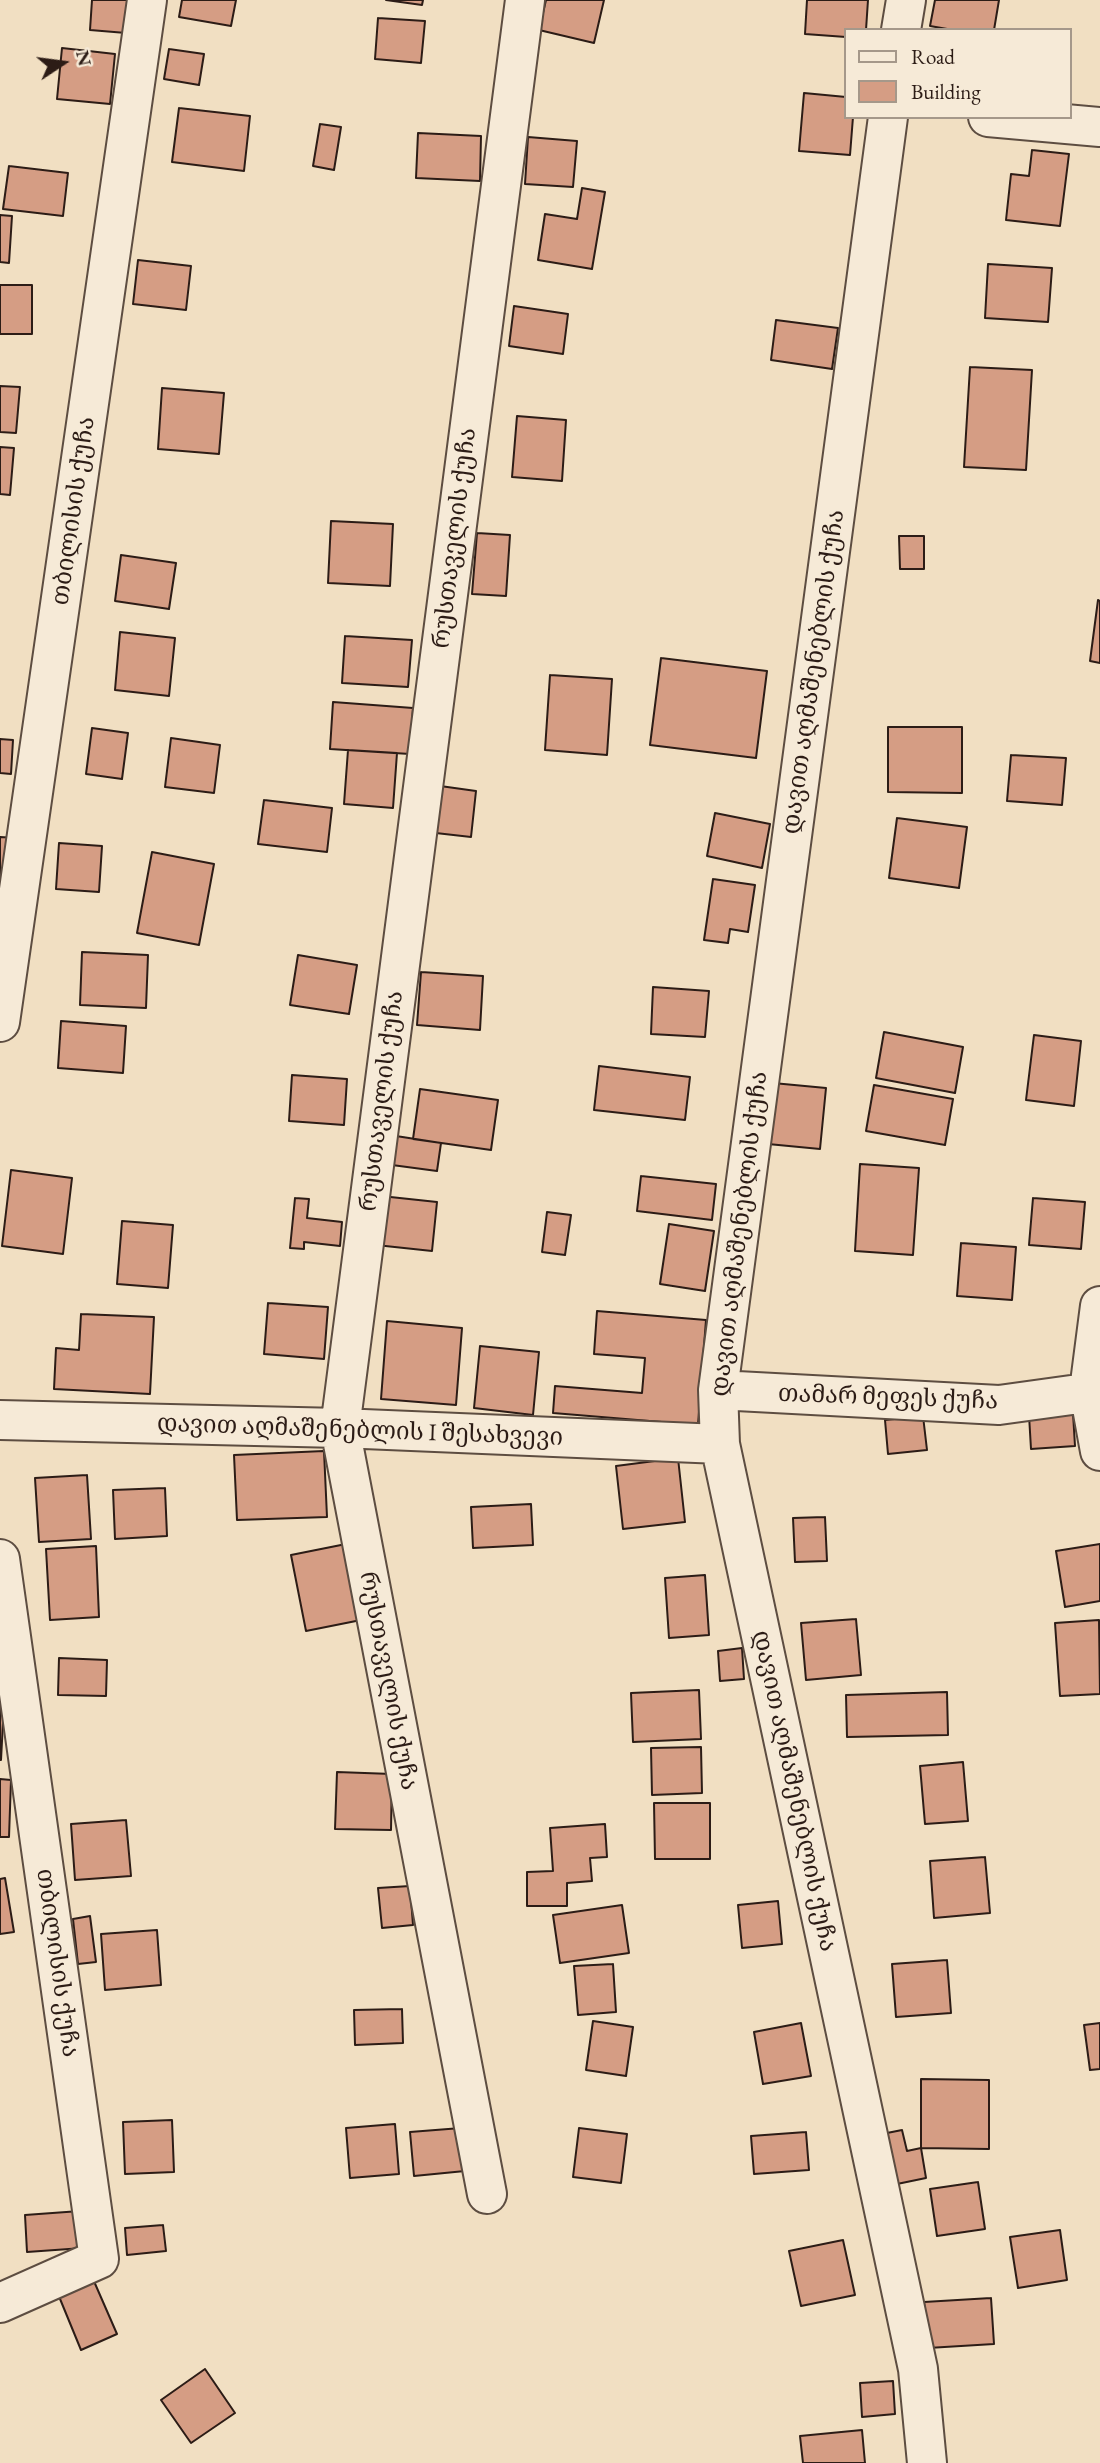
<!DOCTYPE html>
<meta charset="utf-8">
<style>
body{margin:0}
#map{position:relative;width:1100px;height:2463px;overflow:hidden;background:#f1dfc2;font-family:"EB Garamond",serif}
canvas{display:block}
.legend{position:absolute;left:844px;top:28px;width:228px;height:91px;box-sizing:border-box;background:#f6ead7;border:2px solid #a5988a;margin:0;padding:9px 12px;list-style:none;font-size:21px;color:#2c1c16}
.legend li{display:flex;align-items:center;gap:14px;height:35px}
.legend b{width:35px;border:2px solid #a5988a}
.north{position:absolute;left:28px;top:28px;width:70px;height:70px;-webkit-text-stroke:5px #f6ead7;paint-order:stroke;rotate:77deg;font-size:19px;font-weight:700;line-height:28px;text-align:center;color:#2c1c16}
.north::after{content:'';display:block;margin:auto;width:24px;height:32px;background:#2c1c16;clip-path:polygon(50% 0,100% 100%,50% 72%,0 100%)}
</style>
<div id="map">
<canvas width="1100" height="2463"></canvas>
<ul class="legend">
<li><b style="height:9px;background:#f6ead7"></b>Road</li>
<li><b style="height:19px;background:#d59d84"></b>Building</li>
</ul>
<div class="north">N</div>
</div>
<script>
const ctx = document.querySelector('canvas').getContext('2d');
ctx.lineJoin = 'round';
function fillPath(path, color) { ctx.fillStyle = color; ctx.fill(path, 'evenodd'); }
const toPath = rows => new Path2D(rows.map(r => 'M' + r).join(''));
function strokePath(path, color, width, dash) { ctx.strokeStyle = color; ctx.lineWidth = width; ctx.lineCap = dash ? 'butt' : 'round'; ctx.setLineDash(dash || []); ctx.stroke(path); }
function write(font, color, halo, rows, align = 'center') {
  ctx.font = font + ' "EB Garamond","Noto Serif Georgian",serif'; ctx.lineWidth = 5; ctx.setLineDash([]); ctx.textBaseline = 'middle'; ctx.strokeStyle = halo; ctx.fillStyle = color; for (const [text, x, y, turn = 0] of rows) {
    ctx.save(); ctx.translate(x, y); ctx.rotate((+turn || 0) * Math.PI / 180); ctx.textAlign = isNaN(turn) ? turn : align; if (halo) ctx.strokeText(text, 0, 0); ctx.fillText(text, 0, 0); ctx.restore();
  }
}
const building = toPath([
 [92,0,129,0,126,33,90,30,92,0],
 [182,0,236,0,231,26,179,17,182,0],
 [386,0,423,0,422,5,386,0],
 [546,0,604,0,594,43,539,30,546,0],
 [807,0,868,0,866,30,846,30,846,37,805,34,807,0],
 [935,0,999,0,994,30,953,30,930,26,935,0],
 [378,18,425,21,421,63,375,59,378,18],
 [62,48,115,54,110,104,57,99,62,48],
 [169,49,204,54,199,85,164,79,169,49],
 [804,93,846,97,846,117,853,117,850,155,799,151,804,93],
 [179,108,250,116,244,171,172,162,179,108],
 [320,124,341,127,334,170,313,166,320,124],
 [418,133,481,136,480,181,416,178,418,133],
 [528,137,577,141,573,187,525,184,528,137],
 [1032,150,1069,154,1060,226,1006,220,1011,174,1029,176,1032,150],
 [9,166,68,173,63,216,3,209,9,166],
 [582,188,605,192,592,269,538,260,545,214,577,219,582,188],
 [0,215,12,216,9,263,0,262,0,215],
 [138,260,191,266,186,310,133,304,138,260],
 [988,264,1052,268,1048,322,985,318,988,264],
 [0,285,32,285,32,334,0,334,0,285],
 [514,306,568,314,563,354,509,346,514,306],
 [776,320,838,328,832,369,771,360,776,320],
 [970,367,1032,370,1026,470,964,467,970,367],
 [0,386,20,387,16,433,0,432,0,386],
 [162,388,224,393,219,454,158,449,162,388],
 [517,416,566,420,562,481,512,477,517,416],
 [0,447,14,448,10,495,0,494,0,447],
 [331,521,393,524,390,586,328,583,331,521],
 [477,533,510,535,506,596,472,594,477,533],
 [899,536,924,536,924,569,900,569,899,536],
 [121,555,176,563,169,609,115,601,121,555],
 [1098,600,1100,601,1100,663,1090,661,1098,600],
 [120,632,175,638,169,696,115,690,120,632],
 [345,636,412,640,408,687,342,683,345,636],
 [661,658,767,671,756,758,650,745,661,658],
 [550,675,612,679,607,755,545,750,550,675],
 [333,702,413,708,410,754,330,749,333,702],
 [888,727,962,727,962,793,888,792,888,727],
 [92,728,128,733,122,779,86,774,92,728],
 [171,738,220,745,214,793,165,787,171,738],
 [0,739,13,740,11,774,0,773,0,739],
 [348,750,397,753,393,808,344,804,348,750],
 [1011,755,1066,758,1062,805,1007,801,1011,755],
 [433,785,476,791,471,837,427,832,433,785],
 [264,800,332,808,327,852,258,844,264,800],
 [715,813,770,824,762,868,707,856,715,813],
 [897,818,967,827,959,888,889,878,897,818],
 [0,837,16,838,12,886,0,885,0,837],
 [59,843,102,846,99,892,56,889,59,843],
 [152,852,214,864,199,945,137,933,152,852],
 [713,879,755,885,748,932,730,929,728,943,704,940,713,879],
 [82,952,148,955,146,1008,80,1005,82,952],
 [298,955,357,965,349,1014,290,1005,298,955],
 [421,972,483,976,480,1030,417,1025,421,972],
 [653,987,709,991,705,1037,651,1034,653,987],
 [61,1021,126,1026,123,1073,58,1068,61,1021],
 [884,1032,963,1047,955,1093,876,1078,884,1032],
 [1034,1035,1081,1041,1074,1106,1026,1100,1034,1035],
 [599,1066,690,1077,685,1120,594,1110,599,1066],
 [292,1075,347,1079,344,1125,289,1121,292,1075],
 [773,1083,826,1088,820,1149,768,1144,773,1083],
 [874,1085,953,1099,945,1145,866,1131,874,1085],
 [420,1089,498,1100,491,1150,413,1139,420,1089],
 [396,1136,441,1143,437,1171,392,1165,396,1136],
 [860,1164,919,1168,913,1255,855,1251,860,1164],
 [11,1170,72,1178,63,1254,2,1246,11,1170],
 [641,1176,716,1184,712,1220,637,1211,641,1176],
 [381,1196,437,1202,432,1251,376,1245,381,1196],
 [295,1198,309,1199,307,1218,342,1222,340,1246,304,1242,304,1249,290,1248,295,1198],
 [1033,1198,1085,1202,1081,1249,1029,1245,1033,1198],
 [547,1212,571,1215,565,1255,542,1252,547,1212],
 [122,1221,173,1225,168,1288,117,1284,122,1221],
 [669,1224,714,1231,705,1291,660,1284,669,1224],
 [961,1243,1016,1247,1012,1300,957,1296,961,1243],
 [268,1303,328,1307,324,1359,264,1354,268,1303],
 [597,1311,706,1320,698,1425,553,1413,555,1386,642,1393,645,1358,594,1354,597,1311],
 [81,1314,154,1317,150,1394,54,1389,56,1348,79,1350,81,1314],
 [387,1321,462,1328,456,1405,381,1399,387,1321],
 [480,1346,539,1352,533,1415,474,1408,480,1346],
 [1073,1413,1075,1446,1031,1449,1029,1415,1073,1413],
 [923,1416,927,1450,888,1454,885,1420,923,1416],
 [324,1451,327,1517,237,1520,234,1455,324,1451],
 [678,1458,685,1522,623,1529,616,1466,678,1458],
 [87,1475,91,1539,39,1542,35,1478,87,1475],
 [165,1488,167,1536,115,1539,113,1490,165,1488],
 [531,1504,533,1545,473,1548,471,1507,531,1504],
 [825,1517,827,1561,795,1562,793,1518,825,1517],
 [346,1544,361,1620,306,1631,291,1555,346,1544],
 [1100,1544,1100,1601,1065,1607,1056,1551,1100,1544],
 [96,1546,99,1617,50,1620,46,1549,96,1546],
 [705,1575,709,1635,669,1638,665,1578,705,1575],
 [856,1619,861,1675,806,1680,801,1623,856,1619],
 [1099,1620,1100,1694,1060,1696,1055,1623,1099,1620],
 [742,1648,744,1679,720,1681,718,1651,742,1648],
 [59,1658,107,1660,106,1696,58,1695,59,1658],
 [0,1683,5,1684,1,1760,0,1760,0,1683],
 [699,1690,701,1739,633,1742,631,1693,699,1690],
 [947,1692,948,1735,847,1737,846,1695,947,1692],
 [701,1747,702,1793,652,1795,651,1748,701,1747],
 [963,1762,968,1821,925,1824,920,1766,963,1762],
 [337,1772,392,1774,391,1830,335,1829,337,1772],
 [0,1779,11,1780,9,1837,0,1837,0,1779],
 [654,1803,710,1803,710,1859,655,1859,654,1803],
 [126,1820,131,1876,75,1880,71,1824,126,1820],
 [605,1824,607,1857,590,1858,592,1881,567,1883,567,1906,527,1906,527,1872,553,1871,550,1828,605,1824],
 [985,1857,990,1913,934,1918,930,1861,985,1857],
 [5,1878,14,1932,0,1934,0,1879,5,1878],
 [410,1886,413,1925,382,1928,378,1888,410,1886],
 [778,1901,782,1944,742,1948,738,1905,778,1901],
 [622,1905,629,1953,560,1963,553,1915,622,1905],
 [90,1916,96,1962,78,1964,73,1919,90,1916],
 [157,1930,161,1985,105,1990,101,1934,157,1930],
 [947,1960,951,2013,896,2017,892,1964,947,1960],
 [613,1964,616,2012,578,2015,574,1966,613,1964],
 [402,2009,403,2043,355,2045,354,2010,402,2009],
 [593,2021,633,2027,626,2076,586,2070,593,2021],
 [801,2023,811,2076,763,2084,754,2032,801,2023],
 [1100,2023,1100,2069,1090,2070,1084,2025,1100,2023],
 [921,2079,989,2080,989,2149,921,2148,921,2079],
 [172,2120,174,2172,125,2174,123,2122,172,2120],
 [395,2124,399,2174,350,2178,346,2128,395,2124],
 [461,2128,465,2171,414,2176,410,2132,461,2128],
 [579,2128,627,2134,621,2183,573,2177,579,2128],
 [902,2130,907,2151,921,2148,926,2178,897,2184,887,2133,902,2130],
 [806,2132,809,2170,754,2174,751,2136,806,2132],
 [978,2182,985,2229,937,2236,930,2189,978,2182],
 [80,2211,83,2248,27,2252,25,2215,80,2211],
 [163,2225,166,2251,127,2255,125,2228,163,2225],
 [1060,2230,1067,2280,1018,2288,1010,2237,1060,2230],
 [843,2240,855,2295,801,2306,789,2251,843,2240],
 [93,2279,117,2334,81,2350,58,2294,93,2279],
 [991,2298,994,2344,928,2348,924,2302,991,2298],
 [205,2369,235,2413,191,2443,161,2400,205,2369],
 [893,2381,895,2414,862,2417,860,2383,893,2381],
 [862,2430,865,2463,803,2463,800,2436,862,2430]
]);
const minor = toPath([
 [901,30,906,0],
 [888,117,718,1390,720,1444,918,2369,927,2463],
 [988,117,1100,127],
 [0,1022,147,0],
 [1100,1306,1089,1391,1100,1451],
 [718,1390,999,1405,1100,1391],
 [0,1420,340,1428,720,1444],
 [0,1559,99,2259,0,2303],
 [487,2194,340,1428,525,0]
]);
const streetNames = [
 ["თბილისის ქუჩა",74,511,-82],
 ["რუსთაველის ქუჩა",455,538,-83],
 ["დავით აღმაშენებლის ქუჩა",814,672,-82],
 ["რუსთაველის ქუჩა",382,1101,-83],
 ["დავით აღმაშენებლის ქუჩა",740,1234,-83],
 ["თამარ მეფეს ქუჩა",888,1398,2],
 ["დავით აღმაშენებლის I შესახვევი",360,1431,2],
 ["რუსთაველის ქუჩა",388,1681,79],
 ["დავით აღმაშენებლის ქუჩა",794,1791,78],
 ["თბილისის ქუჩა",57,1963,82]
];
fillPath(building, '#d59d84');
strokePath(building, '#2c1c16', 2);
strokePath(minor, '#5d4d41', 42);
strokePath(minor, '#f6ead7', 38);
write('24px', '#2c1c16', '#f6ead7', streetNames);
</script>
